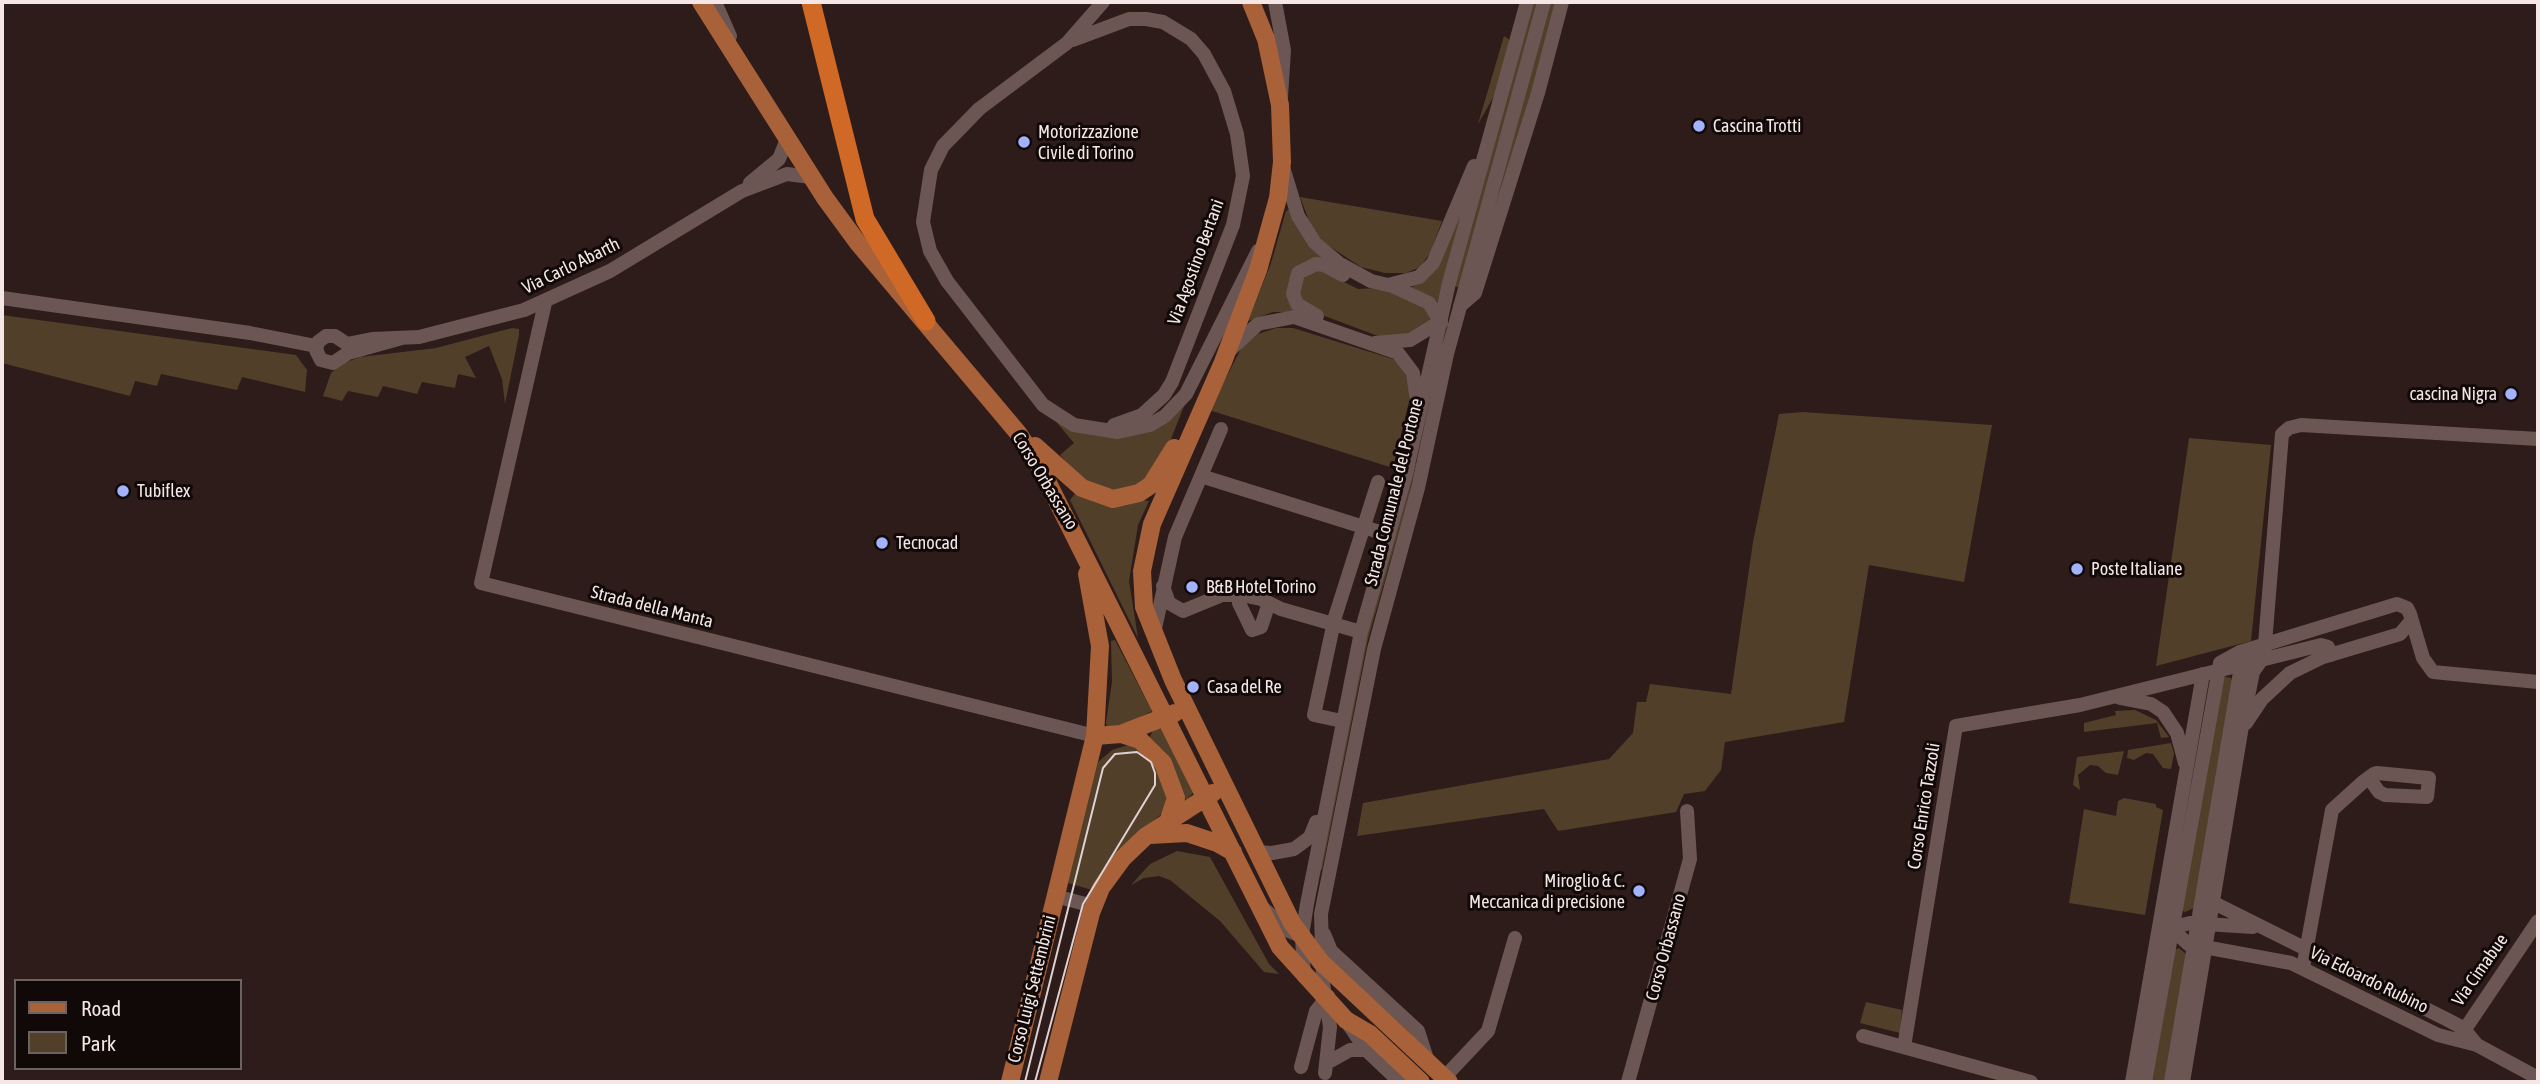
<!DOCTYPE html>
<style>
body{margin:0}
#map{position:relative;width:2540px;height:1084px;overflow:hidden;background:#2e1c1a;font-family:"Asap Condensed",sans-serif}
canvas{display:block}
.frame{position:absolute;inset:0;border:4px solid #f4e7e6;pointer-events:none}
.legend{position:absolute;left:14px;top:979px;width:228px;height:91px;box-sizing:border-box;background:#110908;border:2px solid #6c6261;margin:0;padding:9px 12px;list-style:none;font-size:21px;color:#f4e7e6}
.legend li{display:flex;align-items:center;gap:14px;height:35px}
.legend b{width:35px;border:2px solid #6c6261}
</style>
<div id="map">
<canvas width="2540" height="1084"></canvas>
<div class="frame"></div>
<ul class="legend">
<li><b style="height:9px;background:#a86138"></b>Road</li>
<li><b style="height:19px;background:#513f2a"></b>Park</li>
</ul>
</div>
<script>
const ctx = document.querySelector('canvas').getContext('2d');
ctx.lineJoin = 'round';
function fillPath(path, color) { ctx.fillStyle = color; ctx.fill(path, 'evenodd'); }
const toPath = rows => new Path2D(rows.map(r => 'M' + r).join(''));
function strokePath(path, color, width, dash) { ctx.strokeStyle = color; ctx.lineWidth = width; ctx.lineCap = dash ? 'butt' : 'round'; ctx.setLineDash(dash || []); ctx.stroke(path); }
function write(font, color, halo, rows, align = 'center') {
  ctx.font = font + ' "Asap Condensed",sans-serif'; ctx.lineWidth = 6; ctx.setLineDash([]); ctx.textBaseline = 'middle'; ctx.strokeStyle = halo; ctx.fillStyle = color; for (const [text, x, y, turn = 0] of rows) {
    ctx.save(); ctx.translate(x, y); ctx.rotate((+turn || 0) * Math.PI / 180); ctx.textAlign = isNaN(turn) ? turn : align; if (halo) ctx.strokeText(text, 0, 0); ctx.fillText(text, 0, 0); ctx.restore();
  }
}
const green = toPath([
 [1532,2,1539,2,1461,288,1454,286],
 [1550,2,1558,2,1498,207,1490,219],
 [1504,36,1510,40,1498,89,1478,124],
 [1300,197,1442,221,1430,253,1420,267,1406,273,1385,273,1361,267,1323,242,1311,226],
 [1290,209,1326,260,1300,269,1298,312,1273,312,1248,321,1271,263,1286,211],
 [1461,215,1437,303,1436,303,1411,287,1424,281,1437,267],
 [1318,269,1358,289,1376,288,1415,299,1434,317,1403,336,1378,336,1314,312,1301,302,1299,285,1301,280],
 [2,315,296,355,307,370,305,392,242,377,237,390,161,374,157,386,135,381,130,396,2,363],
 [512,328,519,329,519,335,505,404,502,379,489,346,465,357,476,378,458,374,455,388,422,382,417,394,383,386,378,397,348,391,342,401,323,396,331,373,341,364,360,357,436,348],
 [1276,328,1293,328,1396,360,1408,379,1410,397,1393,468,1209,410,1242,347,1258,334],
 [1186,401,1167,449,1144,484,1115,492,1085,483,1060,455,1074,443,1053,418,1123,436],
 [1803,412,1992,425,1964,582,1869,565,1844,722,1725,742,1721,770,1705,791,1684,794,1676,812,1558,831,1544,809,1357,836,1363,803,1609,759,1633,733,1637,702,1646,702,1650,684,1731,694,1753,542,1779,414],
 [2189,438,2271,445,2251,641,2156,666],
 [1413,463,1416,464,1408,499,1368,639,1322,870,1317,869,1364,635],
 [1077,491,1149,501,1138,525,1129,581,1138,638,1070,500],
 [1115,640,1152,711,1117,729,1107,727,1106,722,1112,682,1111,641],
 [2221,676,2231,678,2233,684,2194,908,2185,912,2181,910],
 [2135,710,2156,720,2169,737,2161,738,2157,723,2084,732,2084,723,2116,715,2115,711],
 [1154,728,1162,729,1193,793,1186,800,1149,739],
 [2171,743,2174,754,2171,769,2163,768,2153,754,2146,753,2134,760,2127,758,2128,750],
 [1128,745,1139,748,1152,759,1169,794,1164,812,1133,837,1092,890,1068,883,1098,762,1112,750],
 [2124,751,2118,775,2106,773,2098,766,2090,765,2078,775,2080,790,2073,785,2077,757],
 [2124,798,2156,804,2156,807,2163,810,2145,915,2069,903,2084,809,2116,816,2118,801],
 [1177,851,1210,857,1269,964,1279,974,1264,972,1220,921,1170,880,1159,876,1144,878,1131,885,1150,864],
 [2179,948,2185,953,2185,961,2165,1082,2149,1082,2173,950],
 [1866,1002,1902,1010,1900,1033,1860,1023]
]);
const minor = toPath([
 [715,2,730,36],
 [1103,2,1067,43,979,109,943,146,931,170,923,222,930,251,947,281,1043,405,1074,425,1118,432,1150,425,1165,416,1186,394,1258,251],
 [1275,2,1284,50,1281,97],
 [1073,40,1129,19,1146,19,1163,22,1191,39,1204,54,1224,91,1237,134,1243,176,1233,225,1172,382,1164,395,1142,415,1114,425],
 [1283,167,1298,216,1315,243,1340,264,1371,281,1388,285,1419,277,1433,263,1474,166],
 [750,183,779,159,787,139],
 [1390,285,1429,303,1441,323],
 [2,298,250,333,316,346],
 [545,303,481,583,1095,736],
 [1460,306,1475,293,1538,93,1562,2],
 [1317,316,1297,304,1293,294,1298,273,1316,264,1324,265,1343,275],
 [402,338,348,353,333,363,321,360,316,350,318,342,326,336,335,336,347,344,372,339,419,337,524,310,610,271,742,191,787,174,811,177],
 [1375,343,1410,340,1441,321],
 [1231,349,1258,324,1294,317,1398,353,1413,373,1417,401],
 [1201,476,1389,535],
 [1163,586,1169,603,1183,611,1222,595,1241,595],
 [1269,603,1261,627,1252,630,1239,603,1241,595,1261,599,1281,609,1361,632],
 [1154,633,1175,537,1221,429],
 [2120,698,2151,704,2163,712,2177,733,2185,763],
 [1342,721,1314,715,1335,617,1378,482],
 [2246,723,2262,699,2290,673,2323,657,2400,634,2411,621],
 [1256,852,1272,853,1294,849,1310,837,1316,822],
 [1055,896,1093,906],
 [2214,903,2446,1019,2463,1028,2477,1045],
 [1264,909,1289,931,1301,936],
 [2171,928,2188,944,2291,963,2438,1035,2477,1045,2538,1078],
 [2171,928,2190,923,2253,927],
 [1324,934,1331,951,1418,1031,1428,1062],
 [2303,968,2332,810,2363,782,2374,774,2377,773,2429,778,2427,797,2385,795,2379,792,2369,778],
 [1304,977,1302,936,1307,904,1361,632,1406,474,1449,283,1527,2],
 [1347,1022,1366,1050,1400,1082],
 [2461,1035,2538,921],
 [1863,1036,2031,1082],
 [1904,1047,1956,726,2080,705,2321,645,2328,647,2331,655],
 [1327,1063,1350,1050,1366,1050],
 [1301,1067,1316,1011,1328,996],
 [1325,1073,1330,1027,1323,983,1321,914,1374,649,1418,488,1447,354,1544,2],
 [1440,1082,1488,1031,1515,938],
 [1628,1082,1690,859,1687,811],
 [2132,1082,2203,674],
 [2145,1082,2220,663,2240,652,2397,604,2407,608,2410,614,2423,658,2433,672,2538,682],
 [2171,1082,2241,666],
 [2183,1082,2241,732,2253,672,2264,656,2282,434,2289,428,2301,425,2538,439]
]);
const major = toPath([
 [701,2,825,198,858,243,1018,433,1038,463,1280,947,1346,1020,1370,1034,1421,1082],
 [1251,2,1266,39,1280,105,1282,162,1278,198,1258,270,1223,362,1152,524,1142,571,1144,607,1173,680,1292,923,1321,962,1449,1082],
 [1035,446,1082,488,1113,499,1139,493,1151,485,1174,448],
 [1121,734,1140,740,1163,763,1176,798,1168,822],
 [1095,736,1121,734,1175,713],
 [1150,835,1187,833,1217,843,1233,852],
 [1010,1082,1095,736,1100,646,1087,574],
 [1048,1082,1091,913,1101,888,1123,858,1146,836,1213,793]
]);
const highway = toPath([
 [811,2,865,219,926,321]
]);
const tram = toPath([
 [1025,1082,1103,768,1115,754,1137,752,1151,762,1155,773,1155,785,1083,904,1035,1082]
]);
const markers = [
 [1699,126,7,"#a3b2fd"],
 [1024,142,7,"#a3b2fd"],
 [2511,394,7,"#a3b2fd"],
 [123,491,7,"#a3b2fd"],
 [882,543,7,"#a3b2fd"],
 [2077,569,7,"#a3b2fd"],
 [1192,587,7,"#a3b2fd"],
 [1193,687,7,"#a3b2fd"],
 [1639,891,7,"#a3b2fd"]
];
const poiNames = [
 ["Cascina Trotti",1713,126],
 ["Motorizzazione",1038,132],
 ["Civile di Torino",1038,153],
 ["cascina Nigra",2497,394,"right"],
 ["Tubiflex",137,491],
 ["Tecnocad",896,543],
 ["Poste Italiane",2091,569],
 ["B&B Hotel Torino",1206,587],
 ["Casa del Re",1207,687],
 ["Miroglio & C.",1625,881,"right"],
 ["Meccanica di precisione",1625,902,"right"]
];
const streetNames = [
 ["Via Agostino Bertani",1196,262,-70],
 ["Via Carlo Abarth",571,266,-26],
 ["Corso Orbassano",1045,481,59],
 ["Strada Comunale del Portone",1394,492,-76],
 ["Strada della Manta",652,607,14],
 ["Corso Enrico Tazzoli",1924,806,-81],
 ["Corso Orbassano",1666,947,-75],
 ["Via Cimabue",2480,970,-55],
 ["Via Edoardo Rubino",2369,980,26],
 ["Corso Luigi Settembrini",1032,989,-76]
];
fillPath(green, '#513f2a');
strokePath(minor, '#6b5653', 14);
strokePath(major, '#a86138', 18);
strokePath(highway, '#d06826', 19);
strokePath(tram, '#ded1d0', 2);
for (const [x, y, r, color] of markers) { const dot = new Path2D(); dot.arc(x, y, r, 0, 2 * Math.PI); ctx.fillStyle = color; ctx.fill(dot); strokePath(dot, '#110908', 2.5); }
write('18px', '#f4e7e6', '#110908', poiNames, 'left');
write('18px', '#f4e7e6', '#110908', streetNames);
</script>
